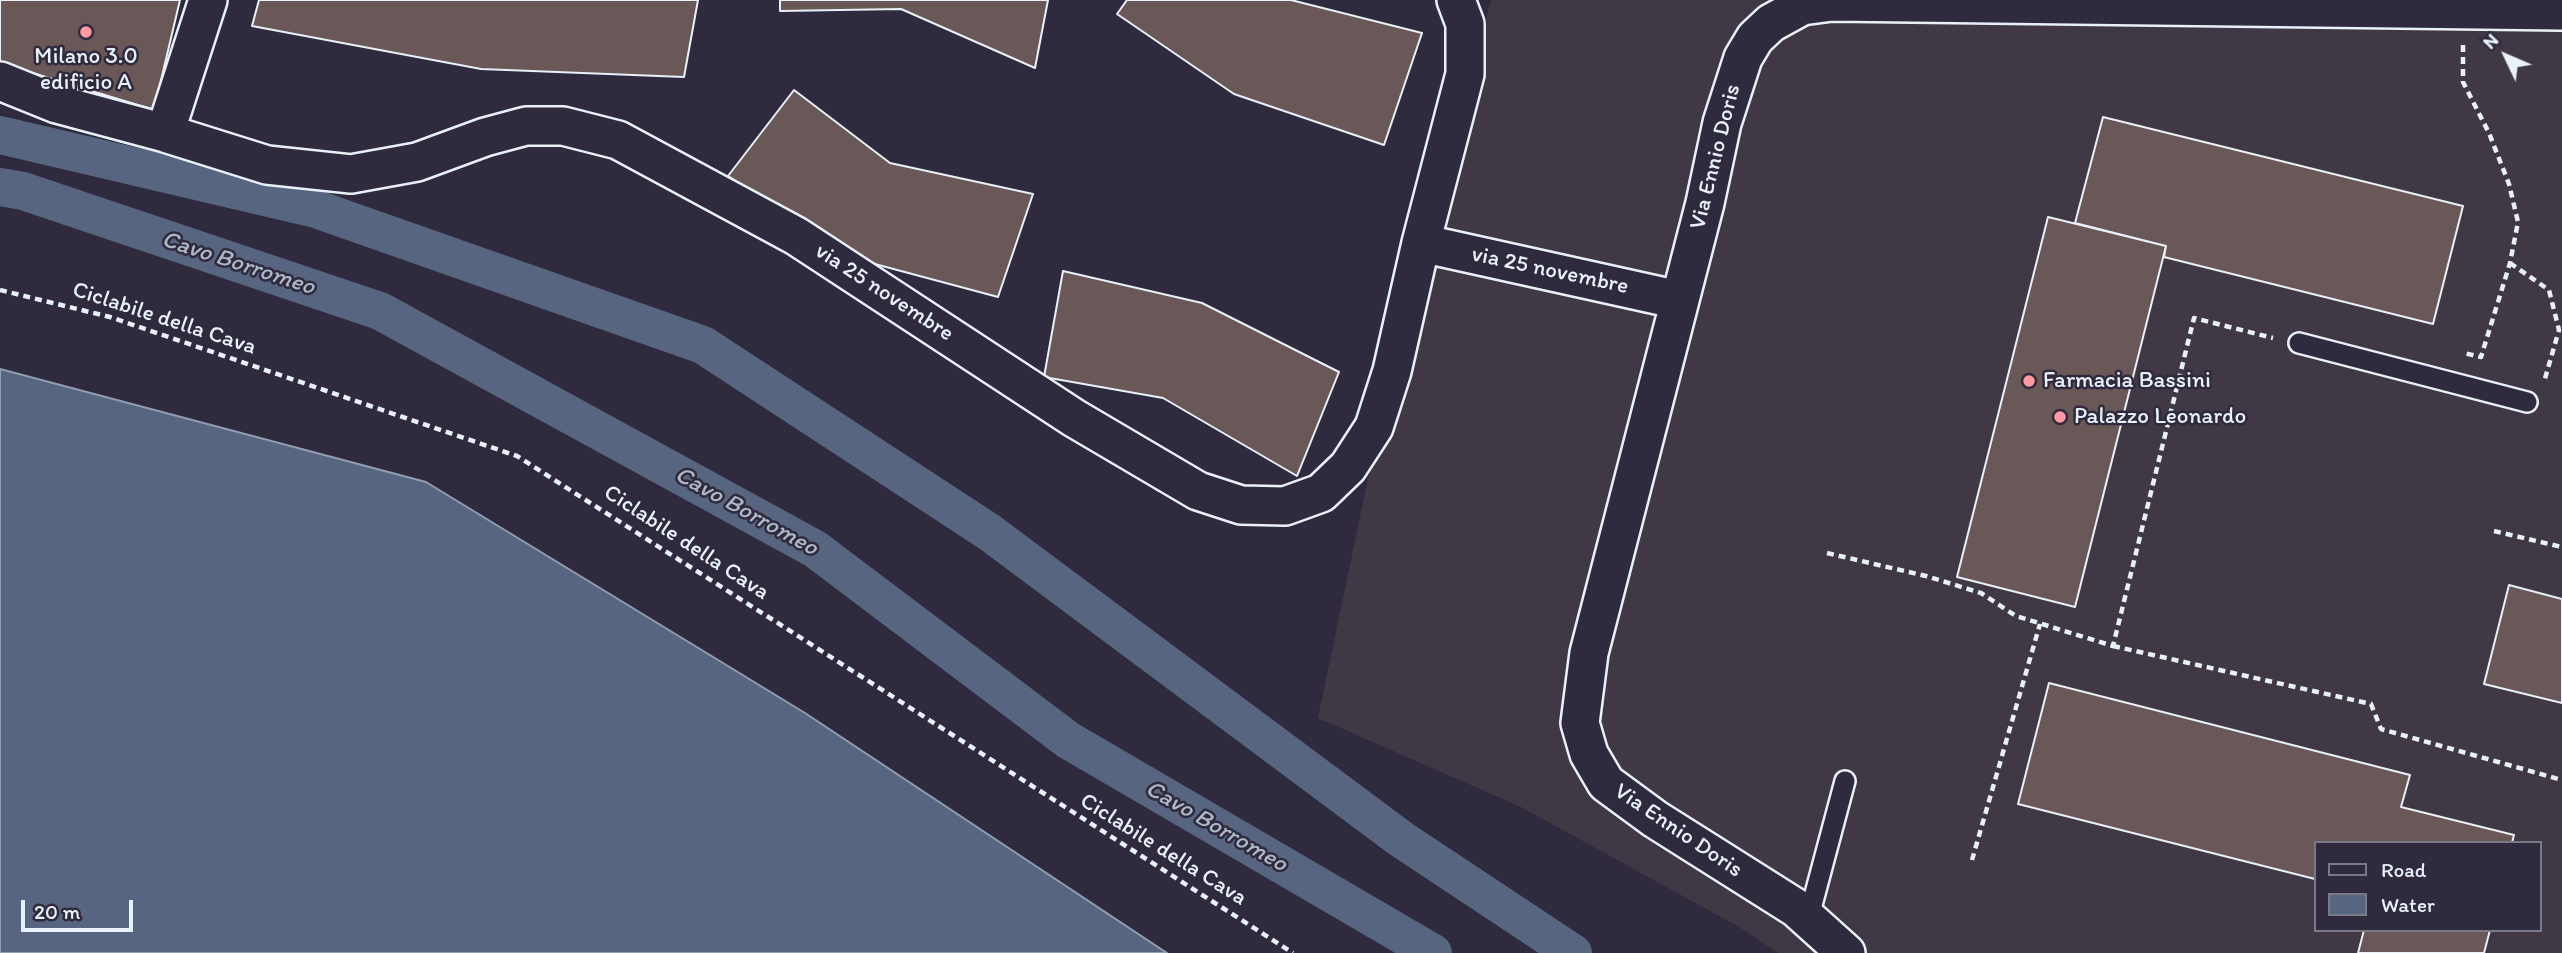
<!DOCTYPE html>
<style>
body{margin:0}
#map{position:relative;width:2562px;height:953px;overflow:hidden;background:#2f2a3d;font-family:Itim,sans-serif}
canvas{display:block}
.legend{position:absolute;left:2314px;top:841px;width:228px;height:91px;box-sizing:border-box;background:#2f2a3d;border:2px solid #797a88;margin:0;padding:9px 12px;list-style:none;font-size:21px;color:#e8f1f8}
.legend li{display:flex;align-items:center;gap:14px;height:35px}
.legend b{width:35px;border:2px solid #797a88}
.north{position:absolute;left:2471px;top:21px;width:70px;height:70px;-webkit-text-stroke:5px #2f2a3d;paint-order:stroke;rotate:314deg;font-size:19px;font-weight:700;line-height:28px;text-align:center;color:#e8f1f8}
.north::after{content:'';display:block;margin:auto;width:24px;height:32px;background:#e8f1f8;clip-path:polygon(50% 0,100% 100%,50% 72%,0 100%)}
.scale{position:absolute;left:21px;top:900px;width:112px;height:32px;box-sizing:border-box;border:4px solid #e8f1f8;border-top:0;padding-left:9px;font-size:21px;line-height:24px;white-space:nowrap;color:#e8f1f8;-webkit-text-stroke:5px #2f2a3d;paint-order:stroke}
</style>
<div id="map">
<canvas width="2562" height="953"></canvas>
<ul class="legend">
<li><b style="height:9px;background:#2f2a3d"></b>Road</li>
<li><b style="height:19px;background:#576581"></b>Water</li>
</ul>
<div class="north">N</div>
<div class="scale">20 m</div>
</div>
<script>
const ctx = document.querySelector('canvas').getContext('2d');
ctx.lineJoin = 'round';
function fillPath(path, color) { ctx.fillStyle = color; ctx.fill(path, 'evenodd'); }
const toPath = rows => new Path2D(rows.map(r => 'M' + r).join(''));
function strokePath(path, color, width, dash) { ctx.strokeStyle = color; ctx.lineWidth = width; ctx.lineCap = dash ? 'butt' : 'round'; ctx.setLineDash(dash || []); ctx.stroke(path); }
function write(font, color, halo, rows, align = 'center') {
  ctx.font = font + ' Itim,sans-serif'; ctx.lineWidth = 5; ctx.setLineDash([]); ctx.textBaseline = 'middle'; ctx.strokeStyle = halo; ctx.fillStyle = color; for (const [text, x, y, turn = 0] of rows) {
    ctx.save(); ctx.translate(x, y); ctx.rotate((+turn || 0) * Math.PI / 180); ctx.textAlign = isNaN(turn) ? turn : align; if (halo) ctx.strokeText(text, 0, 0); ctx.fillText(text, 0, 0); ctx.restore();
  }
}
const built = toPath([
 [1491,0,2562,0,2562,953,1778,953,1741,928,1521,807,1318,718,1366,488],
 [2315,843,2539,843,2539,930,2315,930]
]);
const water = toPath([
 [0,369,426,482,805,713,1167,953,0,953,0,369]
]);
const canal = toPath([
 [0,135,316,209,703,345,989,532,1401,839,1573,953],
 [0,187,23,191,380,311,815,549,1068,740,1433,953]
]);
const building = toPath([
 [0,0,180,0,154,110,0,63,0,0],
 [259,0,698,0,684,77,481,69,252,26,259,0],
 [780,0,1048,0,1035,68,901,9,780,11,780,0],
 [1127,0,1291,0,1422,33,1384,145,1234,94,1117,14,1127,0],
 [794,90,890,163,1033,194,998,297,845,256,728,176,794,90],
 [2103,117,2463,206,2433,324,2164,257,2166,246,2075,223,2103,117],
 [2048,217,2166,246,2075,607,1957,577,2048,217],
 [1063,271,1202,303,1339,372,1297,476,1163,398,1044,377,1063,271],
 [2509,585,2562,599,2562,703,2484,684,2509,585],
 [2049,683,2410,775,2401,807,2514,835,2512,843,2315,843,2315,879,2018,804,2049,683],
 [2364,930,2490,930,2484,953,2358,953,2364,930]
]);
const path = toPath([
 [2463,45,2463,82,2489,133,2509,184,2518,222,2510,263,2481,357,2464,353],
 [2510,263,2549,290,2559,330,2544,382],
 [0,290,110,317,517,456,1293,953],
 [2494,531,2562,547],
 [1827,553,1926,576,1981,593,2016,616,2113,646,2194,318,2273,338],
 [2113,646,2371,704,2381,729,2562,780],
 [1972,860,2040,624]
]);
const service = toPath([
 [2299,343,2527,402],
 [1808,920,1845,781]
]);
const minor = toPath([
 [208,0,165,133,267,165,351,174,417,162,485,137,526,126,563,126,618,140,796,236,1074,418,1198,491,1241,505,1285,506,1321,493,1348,467,1374,427,1392,371,1421,243,1465,74,1465,24,1456,0],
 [0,81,57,104,165,133],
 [1421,243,1679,300],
 [1846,953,1796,908,1655,819,1606,783,1589,754,1580,723,1589,653,1705,203,1722,123,1743,58,1755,38,1771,23,1802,6,1832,2,2562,11]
]);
const markers = [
 [86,32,7,"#ff9aa2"],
 [2029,381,7,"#ff9aa2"],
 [2060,417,7,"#ff9aa2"]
];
const poiNames = [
 ["Milano 3.0",86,57,"center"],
 ["edificio A",86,83,"center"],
 ["Farmacia Bassini",2043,381],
 ["Palazzo Leonardo",2074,417]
];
const streetNames = [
 ["Via Ennio Doris",1716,157,-76],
 ["via 25 novembre",1550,271,12],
 ["via 25 novembre",884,293,33],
 ["Ciclabile della Cava",164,319,18],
 ["Ciclabile della Cava",686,543,33],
 ["Via Ennio Doris",1678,831,34],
 ["Ciclabile della Cava",1163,850,32]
];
const waterNames = [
 ["Cavo Borromeo",238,264,18],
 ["Cavo Borromeo",746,512,29],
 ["Cavo Borromeo",1216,827,30]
];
fillPath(built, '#413845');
fillPath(water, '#576581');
strokePath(water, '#919db1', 2);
strokePath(canal, '#576581', 38);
fillPath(building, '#6a5858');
strokePath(building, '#e8f1f8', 2);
strokePath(service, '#e8f1f8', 24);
strokePath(minor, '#e8f1f8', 42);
strokePath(path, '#e8f1f8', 4.5, [7, 5]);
strokePath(service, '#2f2a3d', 19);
strokePath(minor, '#2f2a3d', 37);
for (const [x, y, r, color] of markers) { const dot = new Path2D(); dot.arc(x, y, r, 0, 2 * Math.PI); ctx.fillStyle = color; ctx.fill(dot); strokePath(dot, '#2f2a3d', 2.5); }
write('23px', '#e8f1f8', '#2f2a3d', poiNames, 'left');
write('23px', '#e8f1f8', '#2f2a3d', streetNames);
write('italic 24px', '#aeb9c8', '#2f2a3d', waterNames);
</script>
